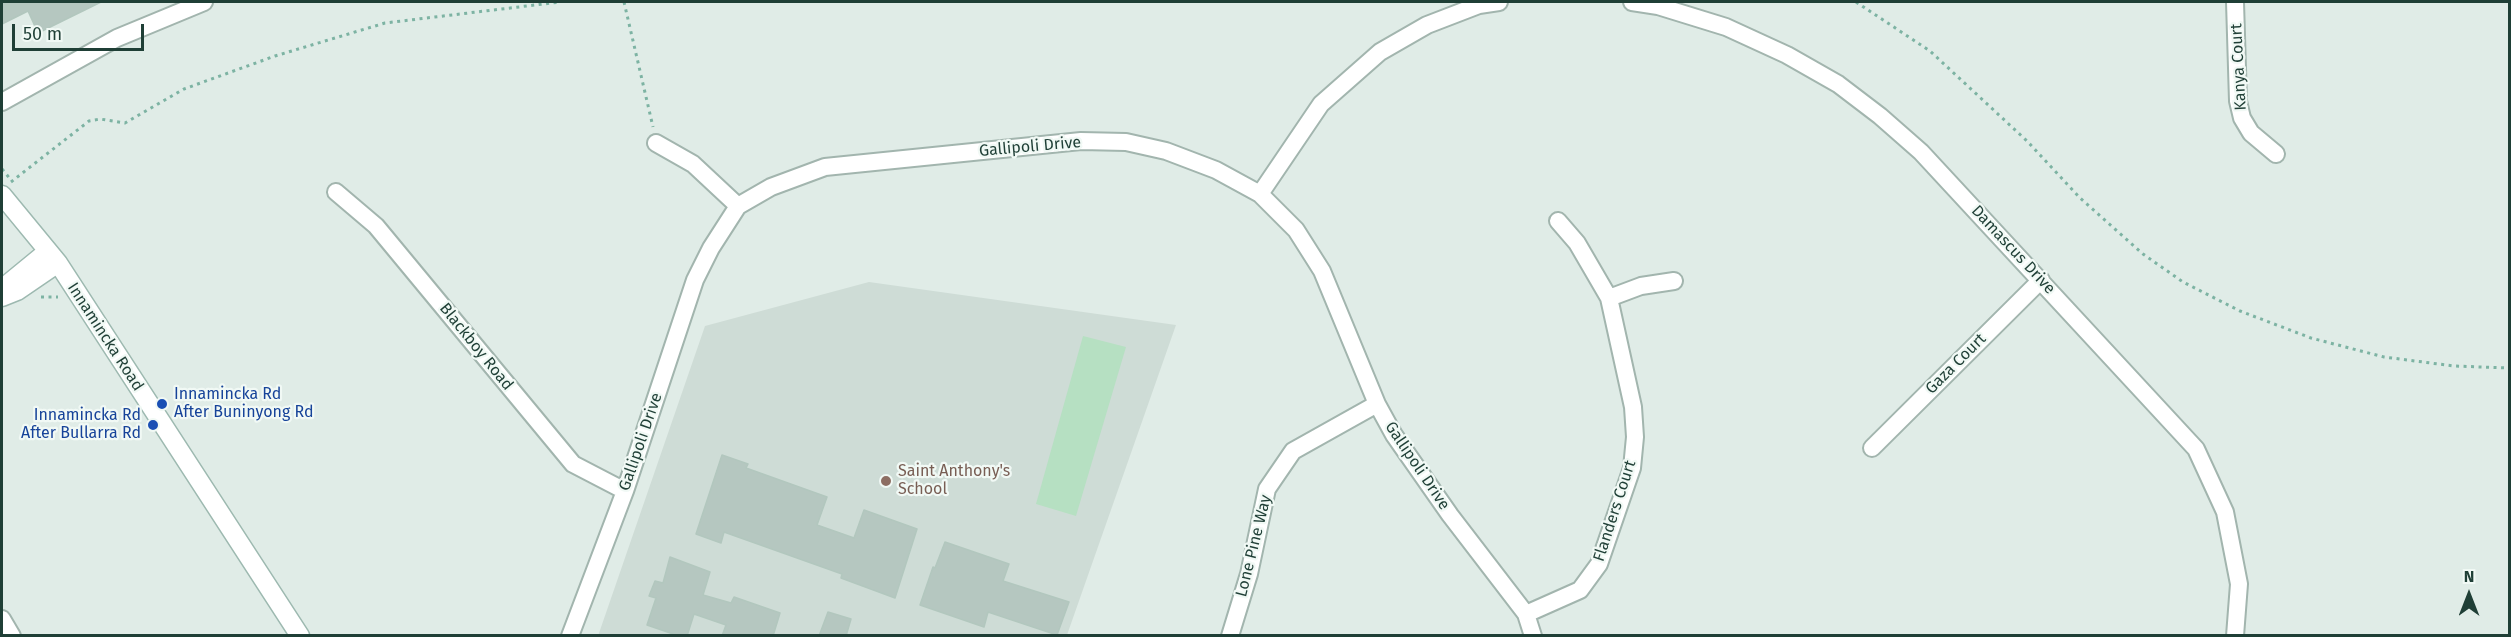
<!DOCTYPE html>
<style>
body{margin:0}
#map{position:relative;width:2511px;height:637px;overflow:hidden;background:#e0ece7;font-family:"Fira Sans",sans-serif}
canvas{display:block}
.frame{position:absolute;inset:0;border:3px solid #1f3f36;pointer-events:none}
.north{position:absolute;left:2439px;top:565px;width:60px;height:60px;-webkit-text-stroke:4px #f1f9f5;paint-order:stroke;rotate:0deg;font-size:16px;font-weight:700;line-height:24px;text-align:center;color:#1f3f36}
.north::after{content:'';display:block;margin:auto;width:21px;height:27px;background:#1f3f36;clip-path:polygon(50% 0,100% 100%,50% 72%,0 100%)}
.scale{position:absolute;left:12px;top:24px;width:132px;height:27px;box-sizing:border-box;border:3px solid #1f3f36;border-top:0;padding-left:8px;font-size:18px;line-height:21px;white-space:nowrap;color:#1f3f36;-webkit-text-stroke:4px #f1f9f5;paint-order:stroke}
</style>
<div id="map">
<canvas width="2511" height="637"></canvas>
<div class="frame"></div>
<div class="north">N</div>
<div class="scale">50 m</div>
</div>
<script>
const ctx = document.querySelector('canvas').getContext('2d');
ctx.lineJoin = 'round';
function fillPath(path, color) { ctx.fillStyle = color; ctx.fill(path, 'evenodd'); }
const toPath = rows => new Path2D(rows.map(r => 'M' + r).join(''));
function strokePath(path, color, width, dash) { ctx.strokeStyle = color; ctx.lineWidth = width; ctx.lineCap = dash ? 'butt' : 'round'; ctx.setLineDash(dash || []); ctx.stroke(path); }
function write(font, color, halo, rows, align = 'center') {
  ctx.font = font + ' "Fira Sans",sans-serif'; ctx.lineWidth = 4.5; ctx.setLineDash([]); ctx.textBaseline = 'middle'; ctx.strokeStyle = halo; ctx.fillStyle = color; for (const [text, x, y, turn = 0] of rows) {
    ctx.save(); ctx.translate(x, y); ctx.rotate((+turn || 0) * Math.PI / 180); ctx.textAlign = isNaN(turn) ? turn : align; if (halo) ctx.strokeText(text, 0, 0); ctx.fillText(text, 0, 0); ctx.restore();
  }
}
const built = toPath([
 [869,282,1176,325,1067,635,598,636,705,326]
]);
const green = toPath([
 [1083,336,1126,347,1076,516,1036,504]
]);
const building = toPath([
 [2,2,101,2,38,33,28,11,2,24,2,2],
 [722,455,748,464,746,468,827,497,817,525,854,538,864,510,917,529,895,598,841,578,842,574,724,532,721,543,696,534,722,455],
 [945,542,1009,564,1003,581,1069,602,1057,635,988,612,984,627,920,605,933,567,935,568,945,542],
 [670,557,710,572,703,595,731,603,734,597,780,613,773,636,722,636,726,625,694,614,687,636,679,636,647,625,656,598,649,596,655,581,663,583,670,557],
 [828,612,851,619,846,636,819,636,828,612]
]);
const path = toPath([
 [624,2,653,127],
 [1856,2,1930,51,2027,141,2080,198,2143,254,2183,282,2240,311,2311,338,2384,357,2454,366,2510,368],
 [2,169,11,180],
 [11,182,89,121,100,119,125,123,184,89,275,56,385,23,560,2],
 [41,297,58,297]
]);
const street = toPath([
 [1632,2,1658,6,1726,27,1787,55,1838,84,1880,116,1921,152,2196,449,2225,512,2239,584,2235,636],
 [2235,2,2238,101,2242,118,2251,133,2276,154],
 [2,102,117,38,204,2],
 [656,143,693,164,738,206],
 [336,192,376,226,573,464,625,491],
 [1260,194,1321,104,1380,52,1427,25,1479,5,1499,2],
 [1609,298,1641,286,1674,281],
 [1872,448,2041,280],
 [1526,614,1580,590,1599,564,1632,468,1635,437,1633,407,1609,298,1577,243,1558,221],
 [2,619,12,636],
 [570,636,625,491,695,280,711,248,738,206,771,187,825,167,1081,141,1126,142,1166,151,1216,170,1260,194,1296,230,1322,271,1377,404,1394,435,1450,515,1526,614,1533,636],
 [1230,636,1249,574,1267,489,1293,451,1377,404]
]);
const secondary = toPath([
 [2,195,58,263,300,636],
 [6,290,9,283,48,251],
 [2,297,17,291,58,263]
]);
const markers = [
 [162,404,6,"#1a4fb4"],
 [153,425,6,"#1a4fb4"],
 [886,481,6,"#8d6e63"]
];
const streetNames = [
 ["Kanya Court",2239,67,-93],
 ["Gallipoli Drive",1030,147,-5],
 ["Damascus Drive",2013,250,47],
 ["Innamincka Road",105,337,57],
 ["Blackboy Road",476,347,51],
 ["Gaza Court",1956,364,-45],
 ["Gallipoli Drive",641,442,-71],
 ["Gallipoli Drive",1417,466,56],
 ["Flanders Court",1615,511,-72],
 ["Lone Pine Way",1254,546,-76]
];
const transitNames = [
 ["Innamincka Rd",174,395],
 ["After Buninyong Rd",174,413],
 ["Innamincka Rd",141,416,"right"],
 ["After Bullarra Rd",141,434,"right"]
];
const educationNames = [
 ["Saint Anthony's",898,472],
 ["School",898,490]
];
fillPath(built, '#cedcd6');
fillPath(green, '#b6e0c2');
fillPath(building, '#b5c7c0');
strokePath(building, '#b2c7be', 1.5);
strokePath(street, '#a2b5ae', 20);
strokePath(secondary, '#9db9b0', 21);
strokePath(path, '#7db3a3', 3, [3, 4.5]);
strokePath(street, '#fff', 16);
strokePath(secondary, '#fff', 18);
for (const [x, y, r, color] of markers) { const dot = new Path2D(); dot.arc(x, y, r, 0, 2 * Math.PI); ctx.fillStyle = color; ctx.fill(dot); strokePath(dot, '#f1f9f5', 2); }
write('16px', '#1f3f36', '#f1f9f5', streetNames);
write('16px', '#164399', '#f1f9f5', transitNames, 'left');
write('16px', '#785e54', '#f1f9f5', educationNames, 'left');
</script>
